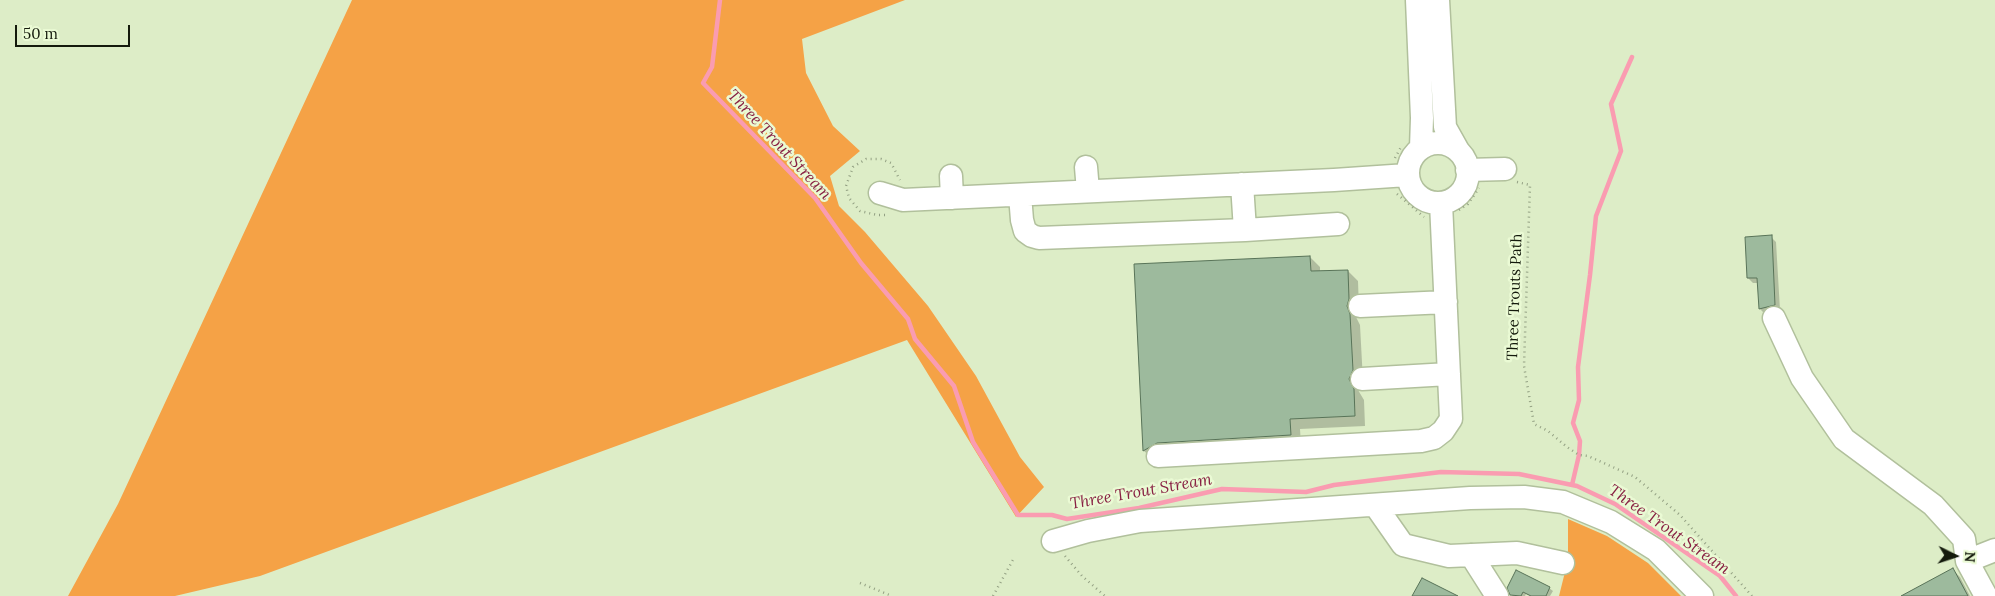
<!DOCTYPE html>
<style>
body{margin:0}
#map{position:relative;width:1995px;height:596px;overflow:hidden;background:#ddedc7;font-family:Lora,serif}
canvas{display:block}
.north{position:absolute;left:1930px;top:531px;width:50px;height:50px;-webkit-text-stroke:4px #eafad4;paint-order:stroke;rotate:94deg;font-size:14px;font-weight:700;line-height:20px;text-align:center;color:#141a0c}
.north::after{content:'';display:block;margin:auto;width:18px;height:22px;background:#141a0c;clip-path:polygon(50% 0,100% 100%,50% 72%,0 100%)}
.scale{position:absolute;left:15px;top:25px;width:115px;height:22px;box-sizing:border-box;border:2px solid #141a0c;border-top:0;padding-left:6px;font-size:15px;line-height:18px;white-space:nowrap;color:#141a0c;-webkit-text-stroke:4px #eafad4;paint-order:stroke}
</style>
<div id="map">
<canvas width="1995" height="596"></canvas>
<div class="north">N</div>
<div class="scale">50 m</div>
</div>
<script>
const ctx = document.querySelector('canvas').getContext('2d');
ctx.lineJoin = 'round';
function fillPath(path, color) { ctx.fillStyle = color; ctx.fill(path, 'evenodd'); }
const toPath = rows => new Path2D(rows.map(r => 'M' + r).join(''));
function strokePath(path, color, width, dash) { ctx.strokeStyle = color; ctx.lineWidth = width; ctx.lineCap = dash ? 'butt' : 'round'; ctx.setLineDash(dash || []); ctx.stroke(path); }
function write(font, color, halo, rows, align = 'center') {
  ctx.font = font + ' Lora,serif'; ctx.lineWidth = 5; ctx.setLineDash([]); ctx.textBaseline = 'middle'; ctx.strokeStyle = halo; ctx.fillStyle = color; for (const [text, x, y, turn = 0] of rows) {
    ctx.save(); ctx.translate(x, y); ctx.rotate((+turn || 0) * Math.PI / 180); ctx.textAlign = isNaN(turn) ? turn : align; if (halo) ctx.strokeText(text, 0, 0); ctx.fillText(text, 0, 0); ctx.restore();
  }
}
const green = toPath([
 [352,0,905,0,802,39,806,73,833,126,860,151,830,176,839,206,865,232,928,306,976,376,1020,457,1044,487,1016,517,907,340,260,576,175,596,68,596,118,504],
 [1568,519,1607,536,1648,563,1681,596,1559,596,1568,560]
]);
const shadow = toPath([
 [1771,237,1776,242,1780,310,1765,314,1760,309,1759,283,1753,283,1748,278],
 [1310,257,1320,267,1320,272,1348,271,1358,281,1359,309,1356,317,1360,325,1363,381,1358,390,1364,400,1365,426,1300,429,1301,445,1154,460,1144,451,1135,265],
 [1953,570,1960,577,1970,596,1903,596],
 [1516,572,1549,588,1553,591,1550,596,1530,596,1526,594,1525,596,1513,596,1511,594]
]);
const stream = toPath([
 [720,0,712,67,703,83,815,198,861,263,908,319,915,339,954,386,973,442,1018,515,1052,515,1067,519,1139,508,1222,489,1306,492,1334,485,1441,472,1519,474,1577,486,1615,504,1720,576,1736,596],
 [1572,485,1579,455,1580,441,1573,423,1579,400,1578,367,1590,275,1596,216,1621,151,1611,104,1632,57]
]);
const building = toPath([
 [1772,235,1775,305,1759,309,1757,278,1747,278,1745,237,1772,235],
 [1310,256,1311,271,1348,270,1349,299,1347,306,1350,314,1353,370,1349,379,1354,389,1355,416,1290,419,1291,435,1157,443,1143,451,1134,264,1310,256],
 [1953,568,1968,596,1901,596,1953,568],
 [1516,570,1550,587,1546,596,1531,596,1523,592,1521,596,1510,595,1507,588,1516,570],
 [1422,578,1458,596,1412,596,1422,578]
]);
const path = toPath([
 [1395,158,1401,147],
 [1517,182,1530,185,1524,366,1534,424,1548,431,1567,447,1579,455,1588,456,1635,477,1680,515,1752,596],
 [1397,194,1424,217],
 [1459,210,1468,204,1479,188],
 [885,215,877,215,860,211,849,198,846,186,853,167,866,159,881,159,891,163,900,180],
 [1065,556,1082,576,1105,596],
 [860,583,892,596],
 [993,596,1014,558]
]);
const minor = toPath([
 [1417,0,1422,118,1421,148],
 [1438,0,1445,127,1459,152],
 '1408 173a30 30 0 1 1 60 0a30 30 0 1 1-60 0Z',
 [1086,167,1088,191],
 [1467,170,1505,169],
 [951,176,952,198],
 [1242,184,1245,230],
 [880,193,903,200,1334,180,1407,175],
 [1020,195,1022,220,1025,231,1032,236,1039,238,1245,230,1338,224],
 [1360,306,1446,302],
 [1774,318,1802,378,1844,439,1933,505,1964,539,1967,561,1986,596],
 [1362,379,1449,374],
 [1158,456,1421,441,1434,438,1443,431,1451,419,1441,203],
 [1375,505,1403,545,1449,556,1517,553,1563,563],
 [1053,541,1088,531,1140,521,1470,498,1524,497,1563,502,1611,522,1656,550,1702,596],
 [1471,555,1497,596],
 [1967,561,1995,550]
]);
const streetNames = [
 ["Three Trouts Path",1515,297,-88]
];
const waterNames = [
 ["Three Trout Stream",779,145,47],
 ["Three Trout Stream",1141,492,-10],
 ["Three Trout Stream",1669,530,35]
];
fillPath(green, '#f5a246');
fillPath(shadow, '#0003');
strokePath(stream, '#fa9cb1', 4.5);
fillPath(building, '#9dba9d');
strokePath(building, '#587358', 1);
strokePath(minor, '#b1c09c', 25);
strokePath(path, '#93a083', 2.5, [1, 4]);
strokePath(minor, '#fff', 22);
write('15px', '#141a0c', '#eafad4', streetNames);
write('italic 16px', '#882143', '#eafad4', waterNames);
</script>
